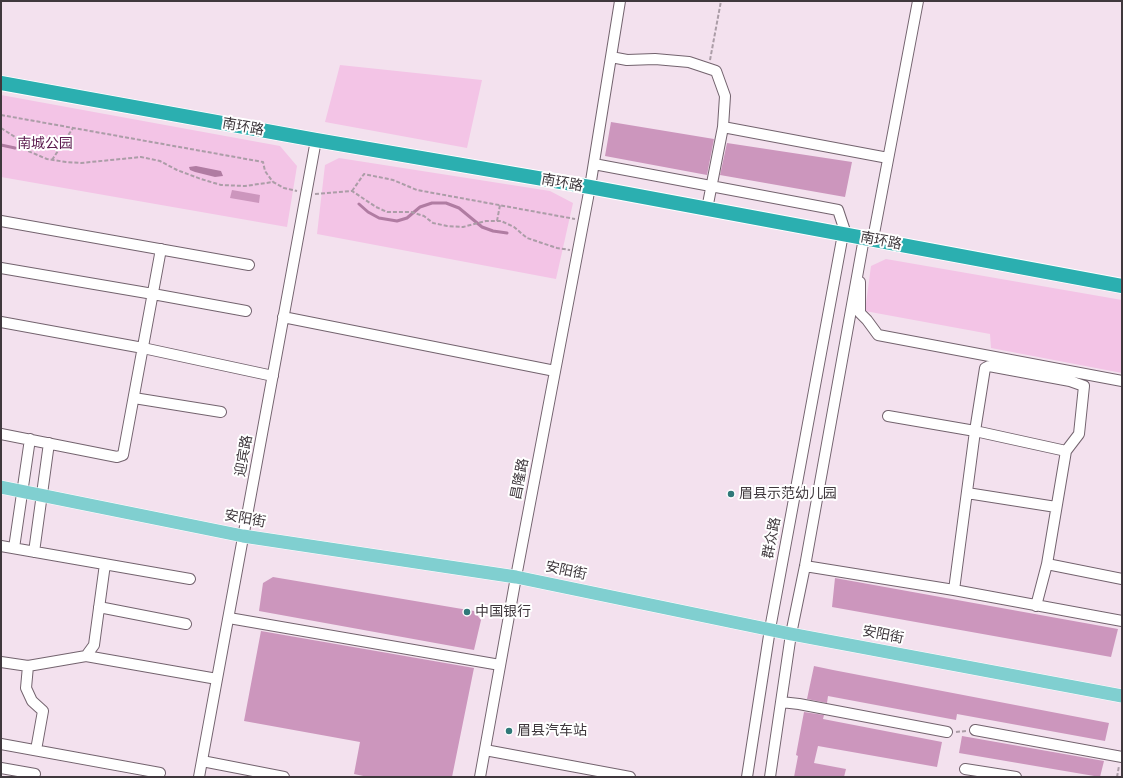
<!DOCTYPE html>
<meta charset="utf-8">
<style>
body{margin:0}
#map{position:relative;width:1123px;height:778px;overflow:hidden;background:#f3e1ee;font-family:Karla,sans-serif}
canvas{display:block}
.frame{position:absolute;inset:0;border:2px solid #3f383d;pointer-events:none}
</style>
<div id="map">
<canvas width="1123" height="778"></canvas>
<div class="frame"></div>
</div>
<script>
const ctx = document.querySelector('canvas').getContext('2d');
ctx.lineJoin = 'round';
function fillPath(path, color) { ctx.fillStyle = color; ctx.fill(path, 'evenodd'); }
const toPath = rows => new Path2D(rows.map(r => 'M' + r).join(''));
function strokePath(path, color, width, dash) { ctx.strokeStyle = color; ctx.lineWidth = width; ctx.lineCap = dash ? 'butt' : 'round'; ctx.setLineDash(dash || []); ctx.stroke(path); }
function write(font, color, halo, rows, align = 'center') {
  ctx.font = font + ' Karla,"Noto Sans SC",sans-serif'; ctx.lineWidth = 4; ctx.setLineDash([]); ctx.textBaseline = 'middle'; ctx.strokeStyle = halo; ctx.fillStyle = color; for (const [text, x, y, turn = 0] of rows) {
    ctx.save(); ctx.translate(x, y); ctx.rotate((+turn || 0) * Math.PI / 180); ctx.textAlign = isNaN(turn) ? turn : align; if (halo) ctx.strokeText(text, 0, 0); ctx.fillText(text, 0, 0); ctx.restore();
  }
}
const green = toPath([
 [340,65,482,80,467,148,325,122],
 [1,95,280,146,297,166,287,227,1,177],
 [339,158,550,191,573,203,556,279,317,234,325,165],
 [886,259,1122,300,1122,373,991,348,990,334,865,311,871,266]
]);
const water = toPath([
 [196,166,221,171,223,176,215,177,195,172,190,170,189,167]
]);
const stream = toPath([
 [1,145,15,148],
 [359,204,368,212,379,218,397,221,407,218,420,207,432,203,446,203,459,208,482,227,493,231,507,233]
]);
const building = toPath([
 [611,122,714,139,707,175,605,156],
 [727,143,852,162,845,197,720,175],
 [232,190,260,195,259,203,230,198],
 [273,577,474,611,481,620,474,650,259,611,263,583],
 [835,578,1118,629,1111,657,832,607],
 [261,631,474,668,452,777,368,777,354,774,360,742,244,721],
 [814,666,833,670,1109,723,1105,741,957,714,956,720,828,696,827,703,807,699],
 [804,712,824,715,823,719,942,742,937,767,818,746,814,763,846,769,844,777,794,777,798,756,796,755],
 [962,736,1104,761,1100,777,959,753]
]);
const path = toPath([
 [710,60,721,1],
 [1,115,263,162,265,171,273,182],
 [1,128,15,137,28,151,47,159,66,162,81,163,141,157,160,161,177,170,201,179,221,185,245,186,273,182,284,188,297,191],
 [52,160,73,128],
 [352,191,364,174,393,180,417,190,575,219],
 [315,194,352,191,376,207,387,212,411,212,424,216,433,223,447,226,463,227,486,221,501,221,514,227,527,238,557,248,570,250],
 [497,221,500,205],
 [956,732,966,731],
 [1117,777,1119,766]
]);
const minor = toPath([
 [611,57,627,60,655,59,689,62,716,71,725,96,723,127,707,209],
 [723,127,888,158],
 [594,164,838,210,846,234],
 [1,221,249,265],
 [873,239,918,1],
 [1,268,153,294,246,311],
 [860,282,860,313,867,320,878,335,1122,381],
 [283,317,555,371],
 [1,322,143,348,273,376],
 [134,398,221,412],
 [888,416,975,431,1066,451],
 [1,434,117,457,123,455,161,249],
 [967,493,1056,507],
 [1,546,190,579],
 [14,548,30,439],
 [34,552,49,443],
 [1047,564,1122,579],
 [805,566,954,590,1122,621],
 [954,590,975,431,985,368,989,366,1070,381,1084,386,1079,434,1066,451,1047,564,1036,606],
 [99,607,186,624],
 [229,618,500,665],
 [86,656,217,679],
 [1,662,28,666,86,656,94,645,105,564],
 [28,666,26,688,32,701,43,711,36,750],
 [781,702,799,704,947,732],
 [975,730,1122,757],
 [1,744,160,773],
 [485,750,630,777],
 [202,761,284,777],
 [1,768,35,774],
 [965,769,1016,777],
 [199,777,316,140],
 [480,777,516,577,590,187,620,1],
 [747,777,770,629,843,234],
 [770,777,791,634,805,566,864,238]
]);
const major = toPath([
 [1,487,243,536,516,577,791,634,1122,696]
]);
const highway = toPath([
 [1,83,316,140,590,187,1122,286]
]);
const markers = [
 [731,494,4,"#2f7979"],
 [467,612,4,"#2f7979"],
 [509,731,4,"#2f7979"]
];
const streetNames = [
 ["南环路",243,127,10],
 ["南环路",562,183,10],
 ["南环路",881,241,11],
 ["迎宾路",244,456,-80],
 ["昌隆路",520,479,-79],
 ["安阳街",245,519,10],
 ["群众路",772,538,-79],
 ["安阳街",566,571,12],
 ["安阳街",883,635,11]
];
const parkNames = [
 ["南城公园",45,144]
];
const poiNames = [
 ["眉县示范幼儿园",739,494],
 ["中国银行",475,612],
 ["眉县汽车站",517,731]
];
fillPath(green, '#f3c4e6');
fillPath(water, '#b07ca2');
strokePath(stream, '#b07ca2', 3);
fillPath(building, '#cc96bd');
strokePath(minor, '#73636e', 12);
strokePath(major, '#fff', 14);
strokePath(highway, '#fff', 16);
strokePath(path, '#ab9da7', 2, [4, 2]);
strokePath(minor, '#fff', 10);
strokePath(major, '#80cfd0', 13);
strokePath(highway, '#2bafb0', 14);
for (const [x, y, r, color] of markers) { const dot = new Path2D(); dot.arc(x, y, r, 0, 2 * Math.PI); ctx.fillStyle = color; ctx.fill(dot); strokePath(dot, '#fff', 1.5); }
write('14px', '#3f383d', '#fff', streetNames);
write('14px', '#5d1d50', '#fff', parkNames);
write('14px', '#3f383d', '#fff', poiNames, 'left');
</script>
